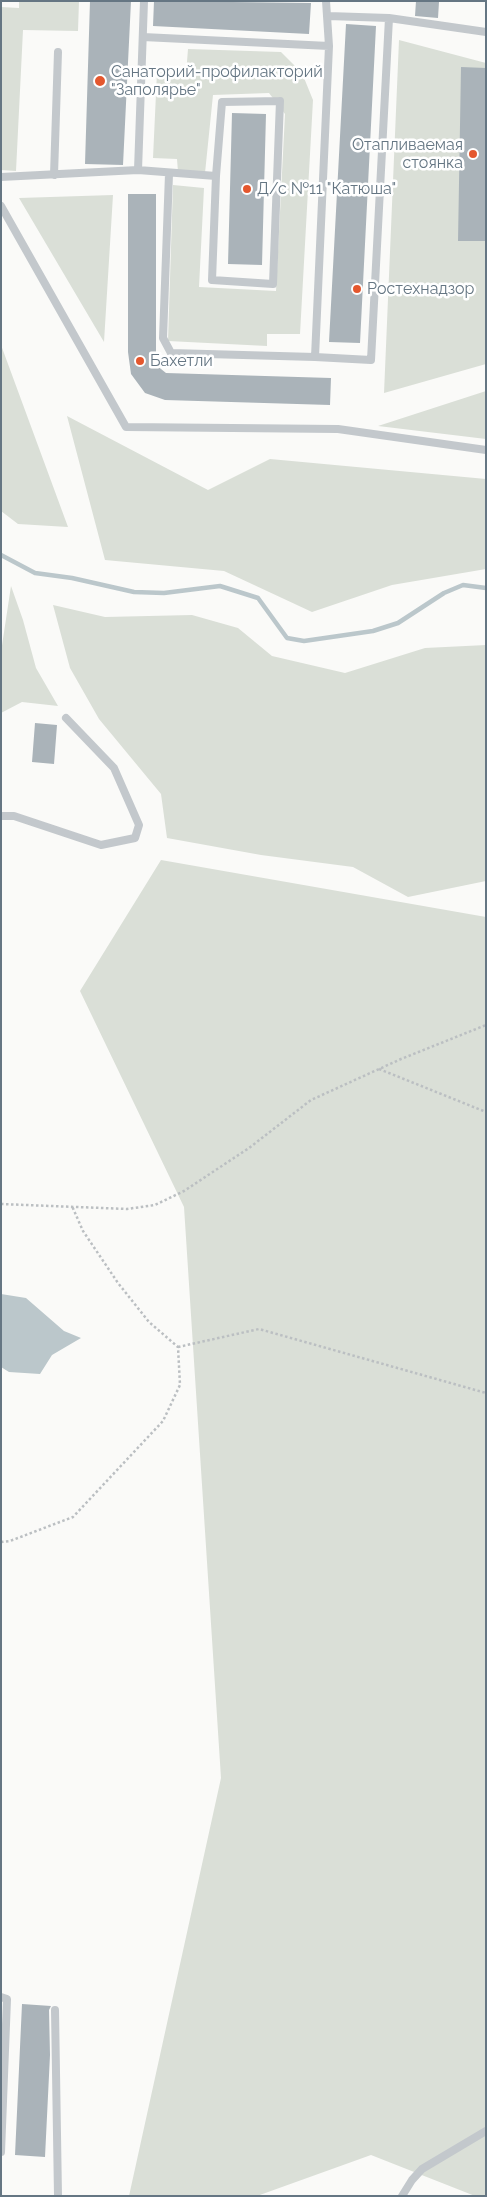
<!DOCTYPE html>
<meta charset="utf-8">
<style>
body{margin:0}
#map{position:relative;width:487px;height:2197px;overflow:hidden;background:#fafaf8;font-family:Raleway,sans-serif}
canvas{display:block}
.frame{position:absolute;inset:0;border:2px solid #657683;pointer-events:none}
</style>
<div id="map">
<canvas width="487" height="2197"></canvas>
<div class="frame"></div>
</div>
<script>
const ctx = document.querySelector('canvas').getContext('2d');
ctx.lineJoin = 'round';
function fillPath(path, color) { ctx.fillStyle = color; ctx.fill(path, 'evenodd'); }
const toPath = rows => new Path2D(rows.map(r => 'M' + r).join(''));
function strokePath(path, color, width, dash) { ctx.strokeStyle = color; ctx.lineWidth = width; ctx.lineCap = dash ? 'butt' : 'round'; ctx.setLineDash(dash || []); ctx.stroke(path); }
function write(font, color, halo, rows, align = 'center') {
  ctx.font = font + ' Raleway,sans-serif'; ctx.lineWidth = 5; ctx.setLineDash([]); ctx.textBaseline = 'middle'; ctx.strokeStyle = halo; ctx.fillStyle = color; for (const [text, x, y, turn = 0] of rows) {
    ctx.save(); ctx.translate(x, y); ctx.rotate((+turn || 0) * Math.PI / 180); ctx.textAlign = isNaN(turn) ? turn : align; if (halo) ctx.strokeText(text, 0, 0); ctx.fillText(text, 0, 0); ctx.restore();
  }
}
const green = toPath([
 [19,1,79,1,78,31,23,30,16,171,1,170,1,7,19,8],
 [399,40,486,63,486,364,384,393],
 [188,49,281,52,302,73,313,100,300,334,267,334,267,346,168,341,173,185,204,188,199,287,276,291,285,114,269,93,213,95,205,173,178,172,177,159,153,158,157,72,186,74],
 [113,195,104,342,19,198],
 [1,345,68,527,18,524,1,511],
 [486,391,486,439,378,426],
 [67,416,208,490,270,459,486,479,486,569,392,585,312,612,224,571,105,560],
 [11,586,23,620,36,668,58,706,22,702,1,713,1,652],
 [53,605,105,617,192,615,238,628,272,656,345,673,425,648,486,645,486,881,408,897,353,867,261,855,167,838,161,794,99,719,70,668],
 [161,860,486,917,486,2196,475,2196,371,2155,257,2196,129,2196,221,1778,184,1207,80,991]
]);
const water = toPath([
 [1,1294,26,1298,64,1331,81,1338,52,1355,40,1374,9,1372,1,1367]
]);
const stream = toPath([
 [1,555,35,573,72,578,134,592,164,593,220,586,258,598,287,638,304,641,373,631,398,623,444,593,463,585,486,588]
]);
const building = toPath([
 [90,1,131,1,123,165,85,164],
 [154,1,311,3,309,34,153,26],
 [416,1,439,2,438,18,415,16],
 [346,24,376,26,360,343,329,342],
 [461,67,486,68,486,241,458,241],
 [232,113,266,114,262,265,228,264],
 [128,194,156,194,156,365,166,373,331,378,330,405,165,400,145,393,131,374,128,352],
 [35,723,57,725,54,764,32,762],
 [22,2004,51,2006,49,2010,50,2055,45,2157,15,2155]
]);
const path = toPath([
 [379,1069,486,1112],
 [1,1204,127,1209,155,1205,184,1191,249,1148,311,1100,401,1059,486,1025],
 [178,1347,259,1329,486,1393],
 [1,1542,10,1541,73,1517,163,1421,180,1385,178,1347,149,1322,118,1283,83,1231,72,1206]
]);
const service = toPath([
 [328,16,389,18],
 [143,37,329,46],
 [280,101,273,284,212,280,216,176,222,102,280,101],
 [138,170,144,1],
 [169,174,163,338,171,353,315,357,329,46,326,1],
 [54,175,58,52],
 [1,177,138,170,216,176],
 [1,206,126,427,338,429,486,450],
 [315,357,371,360,389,18,486,32],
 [1,816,14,816,101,845,135,838,139,825,114,768,66,718],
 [1,1997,7,1999,1,2152],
 [55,2010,58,2196],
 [402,2196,412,2180,422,2169,486,2131]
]);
const markers = [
 [100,81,6,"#e4572e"],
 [473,154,5,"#e4572e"],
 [247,189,5,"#e4572e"],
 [357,289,5,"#e4572e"],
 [140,361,5,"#e4572e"]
];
const poiNames = [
 ["Санаторий-профилакторий",111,72],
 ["\"Заполярье\"",111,90],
 ["Отапливаемая",463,145,"right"],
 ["стоянка",463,163,"right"],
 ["Д/с №11 \"Катюша\"",257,189],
 ["Ростехнадзор",367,289],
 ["Бахетли",150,361]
];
fillPath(green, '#dadfd7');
fillPath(water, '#bbc7cb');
strokePath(stream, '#bbc7cb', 4.5);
fillPath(building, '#aab3b9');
strokePath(path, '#bbbfc2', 2.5, [2.5, 2.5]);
strokePath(service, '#c3c8cc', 8);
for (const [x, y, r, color] of markers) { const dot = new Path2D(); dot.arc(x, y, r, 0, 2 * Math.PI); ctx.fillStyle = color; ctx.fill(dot); strokePath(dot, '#fff', 2); }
write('16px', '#657683', '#fff', poiNames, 'left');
</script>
